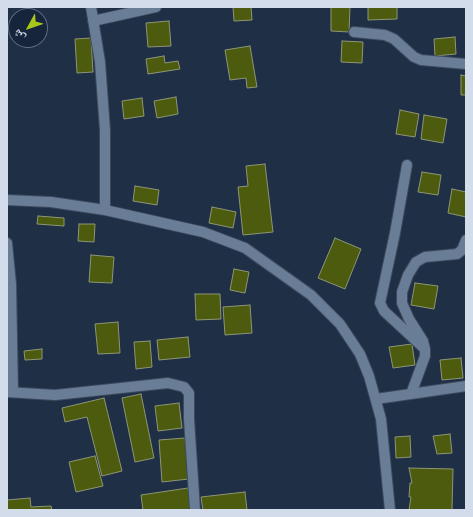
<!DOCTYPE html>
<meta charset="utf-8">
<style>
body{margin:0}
#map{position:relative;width:473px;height:517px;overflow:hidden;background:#1f2f46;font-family:"Roboto Serif","Noto Naskh Arabic",serif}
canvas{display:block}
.frame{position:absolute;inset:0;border:8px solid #d2dceb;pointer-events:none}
.north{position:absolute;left:8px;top:8px;width:40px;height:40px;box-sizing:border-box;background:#16253b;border:1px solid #616e81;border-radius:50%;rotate:230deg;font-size:11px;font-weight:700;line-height:16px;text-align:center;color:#d2dceb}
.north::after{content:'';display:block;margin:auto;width:14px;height:18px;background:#a8c71b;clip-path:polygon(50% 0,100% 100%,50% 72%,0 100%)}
</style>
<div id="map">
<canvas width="473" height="517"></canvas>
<div class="frame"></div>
<div class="north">ش</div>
</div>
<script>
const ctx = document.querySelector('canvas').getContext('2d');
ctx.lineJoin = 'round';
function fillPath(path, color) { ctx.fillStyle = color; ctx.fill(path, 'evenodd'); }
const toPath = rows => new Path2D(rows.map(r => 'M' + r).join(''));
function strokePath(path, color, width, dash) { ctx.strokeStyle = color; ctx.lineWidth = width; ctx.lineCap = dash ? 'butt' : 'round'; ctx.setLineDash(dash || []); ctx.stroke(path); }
const building = toPath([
 [233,7,251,7,252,20,234,21,233,7],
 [331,7,350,7,349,32,331,31,331,7],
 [368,7,397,7,397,19,368,20,368,7],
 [169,21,171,46,148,47,146,23,169,21],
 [455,37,456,54,435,56,434,39,455,37],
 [91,38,93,72,77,73,75,39,91,38],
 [342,41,363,42,362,63,341,62,342,41],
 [250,46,257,87,247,88,246,78,230,80,225,50,250,46],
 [164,56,165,63,178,61,180,69,148,74,146,59,164,56],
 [461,75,466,76,466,95,461,95,461,75],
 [176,97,178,114,157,118,154,101,176,97],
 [142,98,144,116,124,119,122,101,142,98],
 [400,110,419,114,415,137,396,134,400,110],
 [424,115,447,119,443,143,421,139,424,115],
 [265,164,273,232,243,235,238,187,248,186,246,166,265,164],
 [422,172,441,175,438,195,418,192,422,172],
 [135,186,159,190,157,205,133,201,135,186],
 [452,189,466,192,466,217,448,213,452,189],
 [212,207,236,212,233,228,209,223,212,207],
 [38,216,64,218,64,226,37,224,38,216],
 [79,224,95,224,94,242,78,241,79,224],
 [335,238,361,249,345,289,318,278,335,238],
 [91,255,114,257,112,283,89,282,91,255],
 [234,269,249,272,245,293,230,290,234,269],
 [415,283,438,286,434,309,411,305,415,283],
 [195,294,220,294,221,319,196,320,195,294],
 [250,305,252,333,225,335,223,307,250,305],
 [118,322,120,353,98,354,95,324,118,322],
 [188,337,190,357,159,360,157,340,188,337],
 [150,341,152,367,136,369,134,342,150,341],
 [412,344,415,365,393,368,389,347,412,344],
 [42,349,42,359,25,360,24,351,42,349],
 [461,358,463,378,442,380,440,360,461,358],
 [141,394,154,458,135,462,122,398,141,394],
 [104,398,122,471,102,476,87,417,65,422,62,408,104,398],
 [179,403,182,428,158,431,155,406,179,403],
 [450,434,452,453,437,454,433,436,450,434],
 [410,436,411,457,396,458,395,437,410,436],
 [185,438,189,479,162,482,159,440,185,438],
 [95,456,103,486,76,492,69,462,95,456],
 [409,468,453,469,452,510,409,510,411,497,409,497,410,483,412,483,409,468],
 [188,488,191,510,143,510,141,495,188,488],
 [245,492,247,510,203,510,201,497,245,492],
 [30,498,31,507,51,506,52,510,7,510,7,500,30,498]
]);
const minor = toPath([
 [91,7,100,62,105,130,105,210],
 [93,21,156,7],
 [354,32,385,35,394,39,414,57,421,60,466,64],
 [407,165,395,233,380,303,384,311,425,349],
 [7,200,51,202,105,210,203,232,245,248,311,295,340,324,360,354,369,376,381,419,390,510],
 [7,243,11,284,13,392],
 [7,392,55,395,168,383,184,387,189,393,189,419,195,510],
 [411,394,425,356,425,349,423,341,409,319,402,303,402,292,408,275,416,262,425,257,457,254,462,250,466,240],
 [376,399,466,386]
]);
fillPath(building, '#4d5b0e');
strokePath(building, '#8d9676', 1);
strokePath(minor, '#3d4a5e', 12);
strokePath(minor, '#6a7d97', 10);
</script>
